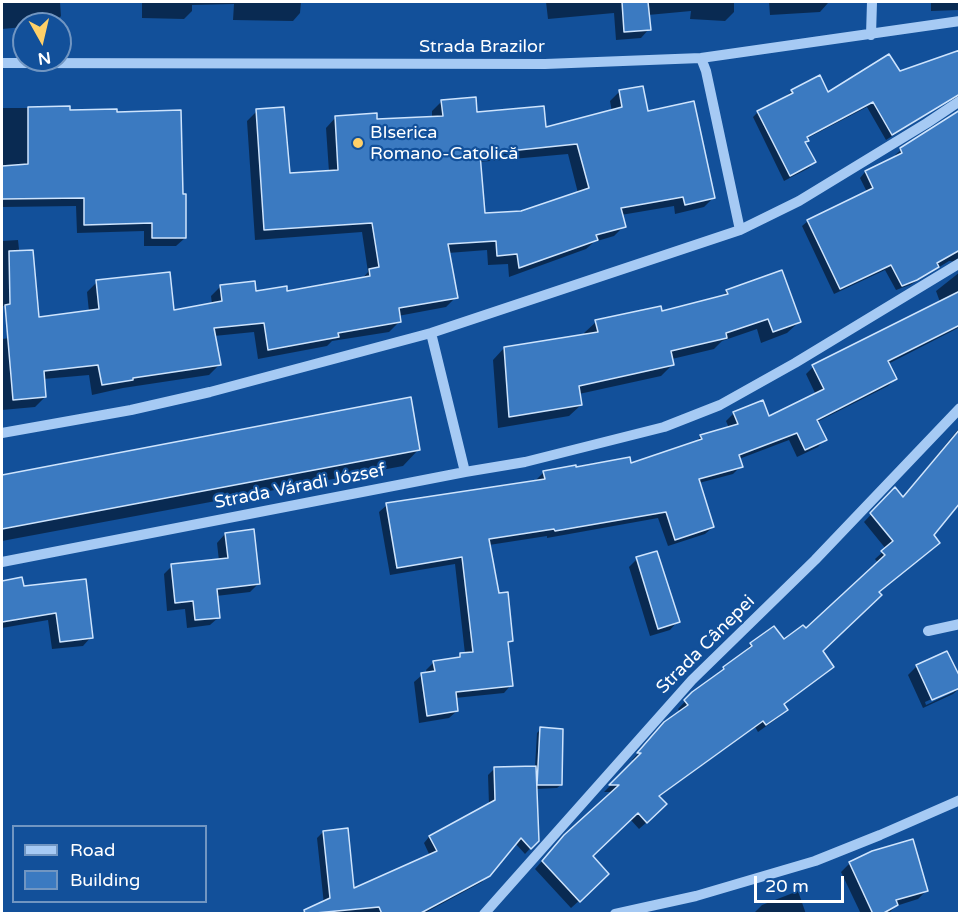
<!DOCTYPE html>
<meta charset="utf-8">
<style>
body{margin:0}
#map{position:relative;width:961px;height:915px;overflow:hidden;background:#12509a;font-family:"Varela Round",sans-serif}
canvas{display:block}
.frame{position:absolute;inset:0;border:3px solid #fff;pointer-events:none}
.legend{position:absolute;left:12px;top:825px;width:195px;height:78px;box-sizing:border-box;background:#12509a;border:2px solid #7196c2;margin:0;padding:8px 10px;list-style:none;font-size:18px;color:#fff}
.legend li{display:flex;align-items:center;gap:12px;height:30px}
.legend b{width:30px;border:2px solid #7196c2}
.north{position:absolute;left:12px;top:12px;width:60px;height:60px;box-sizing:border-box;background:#12509a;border:2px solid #7196c2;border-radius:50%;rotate:172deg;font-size:16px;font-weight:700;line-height:24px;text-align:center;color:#fff}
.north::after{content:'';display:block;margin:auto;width:21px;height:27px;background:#ffd068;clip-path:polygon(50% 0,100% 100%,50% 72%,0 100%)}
.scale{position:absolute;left:754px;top:876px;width:90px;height:27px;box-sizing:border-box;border:3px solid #fff;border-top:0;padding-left:8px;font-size:18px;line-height:21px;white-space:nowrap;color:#fff;-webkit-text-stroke:4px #12509a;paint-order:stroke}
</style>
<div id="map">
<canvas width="961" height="915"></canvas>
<div class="frame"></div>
<ul class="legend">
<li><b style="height:8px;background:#a6caf4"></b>Road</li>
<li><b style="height:16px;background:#3b7ac1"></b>Building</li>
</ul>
<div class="north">N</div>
<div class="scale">20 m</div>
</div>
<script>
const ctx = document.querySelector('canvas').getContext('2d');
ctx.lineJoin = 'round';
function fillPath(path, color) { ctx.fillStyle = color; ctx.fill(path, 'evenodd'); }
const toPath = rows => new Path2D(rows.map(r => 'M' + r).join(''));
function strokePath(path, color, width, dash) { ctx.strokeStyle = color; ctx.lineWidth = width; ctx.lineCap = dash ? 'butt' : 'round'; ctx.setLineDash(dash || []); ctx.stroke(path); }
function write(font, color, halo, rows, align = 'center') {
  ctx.font = font + ' "Varela Round",sans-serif'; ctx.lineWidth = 4.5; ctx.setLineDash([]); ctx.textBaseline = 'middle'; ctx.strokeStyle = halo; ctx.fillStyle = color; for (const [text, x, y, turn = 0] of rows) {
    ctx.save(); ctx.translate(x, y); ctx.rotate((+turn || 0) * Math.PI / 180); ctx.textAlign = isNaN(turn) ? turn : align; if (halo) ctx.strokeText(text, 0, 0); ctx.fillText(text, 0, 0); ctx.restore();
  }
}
const shadow = toPath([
 [2,2,60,2,61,16,54,24,24,24,24,27,2,29],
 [142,2,301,2,300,13,293,21,233,20,234,4,192,5,192,11,184,19,142,18],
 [546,2,734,2,734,12,725,21,690,19,691,11,648,15,649,29,641,38,616,40,614,13,548,19],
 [769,2,828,2,828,3,820,12,770,15],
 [931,2,960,2,960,10,931,11],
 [960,51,960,101,957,99,949,100,886,140,867,107,806,139,804,143,814,162,809,168,784,181,753,117,758,112,786,96,792,91,828,94,899,73],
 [620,91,646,113,714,197,704,207,675,214,674,206,621,215,624,226,614,236,594,242,586,249,509,277,508,264,488,265,487,250,448,253,456,297,446,307,398,316,399,322,389,332,332,341,327,346,258,359,254,332,214,336,219,365,209,375,123,388,92,395,89,375,43,379,45,397,35,407,2,410,2,339,50,333,89,312,87,292,97,282,173,311,212,304,211,296,221,286,254,292,286,293,362,279,368,272,362,232,255,240,247,121,257,111,288,175,329,172,326,128,336,117,376,121,432,118,432,111,442,101,476,114,545,129,612,112,610,101],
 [568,154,578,193,522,212,483,215,479,162],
 [2,108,69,108,69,112,185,238,176,246,144,246,144,231,77,233,76,206,2,207],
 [960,112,927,194,960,251,960,261,958,262,949,261,910,285,896,290,885,270,834,294,802,226,808,221,867,192,860,178,865,172,896,157,895,155,901,150],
 [18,240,25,305,2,306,2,241],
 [960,272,960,327,888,364,895,379,888,386,817,422,825,439,818,447,797,457,789,440,739,459,741,466,733,474,699,483,713,527,705,534,668,546,658,518,547,538,547,536,489,545,498,595,512,640,507,645,511,685,504,693,455,698,457,711,449,718,419,723,414,682,422,675,427,674,426,670,434,662,456,659,461,654,465,654,455,564,390,575,379,512,387,505,537,482,536,480,544,472,630,465,694,444,701,436,729,428,726,421,734,413,768,418,816,395,806,374,813,367,940,302,936,291],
 [727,291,799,322,787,333,761,343,757,329,722,341,714,349,672,359,673,364,661,376,579,394,581,405,569,416,498,428,493,360,504,348,585,336,584,333,596,322,661,312,722,297],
 [409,399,419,449,403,466,2,541,2,476],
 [960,427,960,500,932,535,938,543,878,593,821,651,832,666,783,705,786,710,779,717,758,732,755,727,658,797,658,812,639,829,630,819,591,856,600,882,571,908,535,869,556,845,613,792,604,792,636,760,632,760,657,732,681,713,678,709,693,693,744,653,751,644,784,641,805,630,878,563,875,559,886,549,864,522,895,489,902,498],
 [225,534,259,583,250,592,216,596,219,617,210,625,187,628,185,609,167,611,164,574,172,566,219,561,217,543],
 [637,559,678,621,670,630,650,636,629,567],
 [21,579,22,587,91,637,83,646,52,649,48,620,2,628,2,582],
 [946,653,960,688,953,694,923,708,908,675,916,667],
 [954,689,954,692,926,705,925,702],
 [541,729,561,785,557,788,536,789,537,841,525,854,515,843,482,882,423,914,325,914,317,838,323,832,353,890,430,856,424,843,429,837,489,805,488,775,494,769,535,767,537,733],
 [850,863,927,890,918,899,896,906,888,914,861,914,841,872],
 [798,891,806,914,753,914,762,905]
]);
const building = toPath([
 [622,2,648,2,651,30,624,32,622,2],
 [960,50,960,94,892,135,873,102,807,137,809,141,805,142,816,162,790,176,757,111,793,93,791,90,820,75,828,92,889,54,900,71,960,50],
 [643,86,648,111,694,101,715,198,685,205,683,197,621,208,626,227,596,235,598,240,519,268,517,254,497,256,496,241,448,244,458,298,399,308,401,322,338,333,339,337,268,350,264,323,214,328,221,365,133,378,133,380,102,385,98,365,44,371,46,397,13,400,5,305,10,304,9,251,33,250,39,317,99,309,96,280,170,272,174,310,222,301,220,285,255,281,256,291,287,286,287,291,370,276,369,269,379,267,372,223,264,230,256,109,284,107,290,173,338,170,335,116,377,113,377,119,443,116,441,100,476,97,477,112,544,106,546,127,622,107,619,90,643,86],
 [577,144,589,188,521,211,485,213,480,154,577,144],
 [70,106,70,110,117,109,117,112,181,110,183,194,186,194,186,238,152,238,152,223,84,225,84,198,2,199,2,166,28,164,28,107,70,106],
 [960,110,960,250,937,263,939,267,917,280,902,286,891,265,840,289,807,220,873,188,865,171,902,153,900,148,960,110],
 [782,270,801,322,773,332,768,319,726,333,727,338,671,351,674,365,579,386,582,405,509,417,504,347,598,332,595,320,661,306,662,311,728,294,726,290,782,270],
 [960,291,960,325,888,361,897,379,817,420,827,440,805,450,797,433,739,455,743,467,699,479,714,527,675,540,666,512,555,531,554,529,489,539,499,593,508,592,513,641,508,642,513,686,456,692,458,711,427,716,421,673,435,671,433,661,460,657,460,653,473,652,462,557,397,568,386,503,545,479,543,471,576,465,576,467,630,457,631,463,702,439,700,435,738,424,733,412,763,400,769,416,824,389,812,365,960,291],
 [411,397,420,450,2,529,2,475,411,397],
 [960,429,960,503,934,535,940,543,879,592,882,595,823,651,834,667,784,704,788,710,766,725,763,721,659,796,667,804,647,823,638,813,593,856,609,874,580,902,542,861,564,835,619,785,609,785,641,753,637,753,664,722,688,705,684,700,692,692,724,669,723,667,752,646,750,643,774,626,784,639,803,625,806,628,885,555,881,551,893,541,870,513,895,487,903,497,960,429],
 [254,529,260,584,217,589,220,618,195,620,193,601,175,603,171,564,228,558,225,533,254,529],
 [657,551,680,622,658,629,636,557,657,551],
 [22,577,24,586,86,579,93,638,60,642,56,613,2,622,2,581,22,577],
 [947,651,960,677,960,688,932,700,916,665,947,651],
 [540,727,563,729,562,785,537,785,540,727],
 [536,766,539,841,531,849,521,838,490,876,419,914,382,914,379,907,305,914,304,910,330,898,323,831,348,828,354,888,437,851,429,836,495,800,494,767,536,766],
 [913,839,928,891,896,900,898,905,882,914,873,914,849,862,872,851,913,839]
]);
const minor = toPath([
 [871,35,872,2],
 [2,63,545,64,701,58,960,21],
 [740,230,799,201,927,123,960,101],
 [2,433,131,410,210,392,431,333,740,230,706,71,701,58],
 [465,472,525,462,664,427,720,405,795,363,960,263],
 [2,562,465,472,431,333],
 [928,631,960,624],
 [484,914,692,680,815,560,960,408],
 [615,914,696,896,815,861,880,835,960,800]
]);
const markers = [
 [358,143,6,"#ffd068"]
];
const streetNames = [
 ["Strada Brazilor",482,47],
 ["Strada Váradi József",300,487,-11],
 ["Strada Cânepei",706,645,-45]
];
const poiNames = [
 ["BIserica",370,133],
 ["Romano-Catolică",370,154]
];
fillPath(shadow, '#0007');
fillPath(building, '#3b7ac1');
strokePath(building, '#cee4fd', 1.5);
strokePath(minor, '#a6caf4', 10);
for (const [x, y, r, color] of markers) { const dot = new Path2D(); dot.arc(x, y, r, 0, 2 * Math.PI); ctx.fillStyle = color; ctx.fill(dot); strokePath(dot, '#12509a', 2); }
write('18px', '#fff', '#12509a', streetNames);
write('18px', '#fff', '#12509a', poiNames, 'left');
</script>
